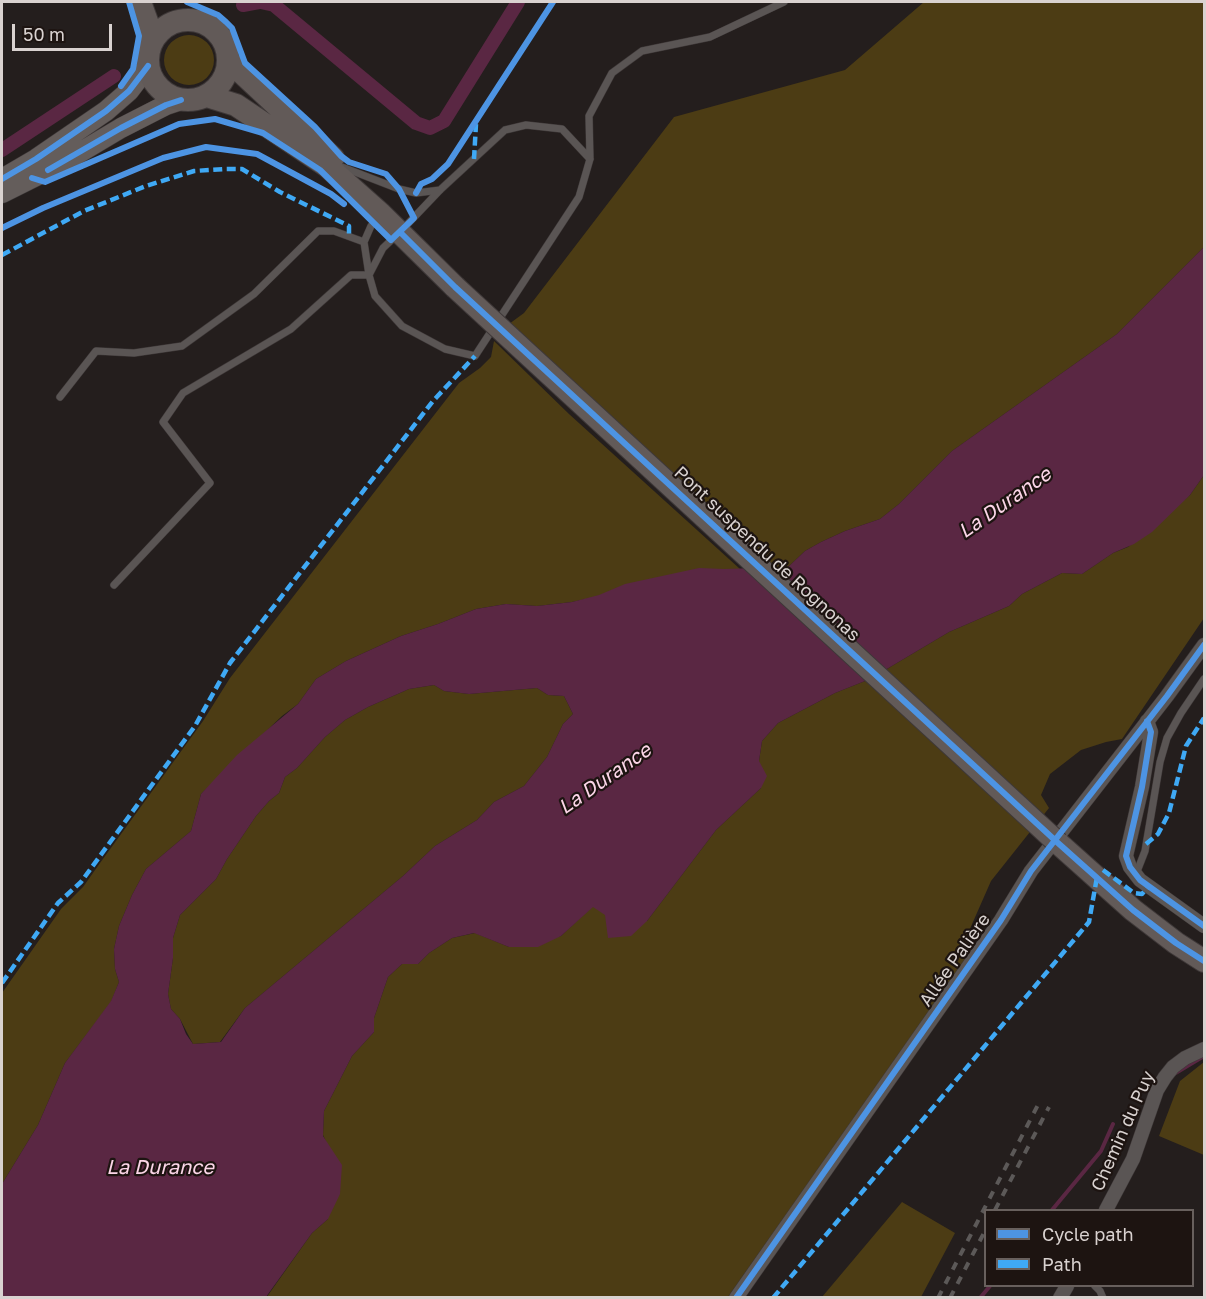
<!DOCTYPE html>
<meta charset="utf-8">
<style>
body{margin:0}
#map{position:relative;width:1206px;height:1299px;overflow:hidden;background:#241e1d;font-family:"Golos Text",sans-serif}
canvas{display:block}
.frame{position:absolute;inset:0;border:3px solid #d9d2d0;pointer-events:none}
.legend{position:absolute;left:984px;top:1209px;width:210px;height:78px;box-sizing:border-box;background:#1d1411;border:2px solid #68605d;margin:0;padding:8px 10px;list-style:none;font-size:18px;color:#d9d2d0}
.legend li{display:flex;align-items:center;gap:12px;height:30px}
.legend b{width:30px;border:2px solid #68605d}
.scale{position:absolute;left:12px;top:24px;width:100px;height:27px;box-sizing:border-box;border:3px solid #d9d2d0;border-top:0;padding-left:8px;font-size:18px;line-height:21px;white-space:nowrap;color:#d9d2d0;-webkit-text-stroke:4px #1d1411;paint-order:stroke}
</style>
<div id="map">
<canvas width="1206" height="1299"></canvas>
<div class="frame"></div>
<ul class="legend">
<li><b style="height:8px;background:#4d94e3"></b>Cycle path</li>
<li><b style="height:8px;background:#3fa9f5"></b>Path</li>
</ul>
<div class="scale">50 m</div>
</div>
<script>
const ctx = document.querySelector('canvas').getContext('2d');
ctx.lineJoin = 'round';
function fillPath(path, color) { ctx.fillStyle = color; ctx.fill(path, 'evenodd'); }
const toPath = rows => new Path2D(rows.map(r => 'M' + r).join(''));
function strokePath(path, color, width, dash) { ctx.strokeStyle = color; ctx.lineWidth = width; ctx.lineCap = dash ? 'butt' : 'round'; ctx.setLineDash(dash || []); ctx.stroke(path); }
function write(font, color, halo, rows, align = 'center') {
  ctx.font = font + ' "Golos Text",sans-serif'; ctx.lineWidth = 4.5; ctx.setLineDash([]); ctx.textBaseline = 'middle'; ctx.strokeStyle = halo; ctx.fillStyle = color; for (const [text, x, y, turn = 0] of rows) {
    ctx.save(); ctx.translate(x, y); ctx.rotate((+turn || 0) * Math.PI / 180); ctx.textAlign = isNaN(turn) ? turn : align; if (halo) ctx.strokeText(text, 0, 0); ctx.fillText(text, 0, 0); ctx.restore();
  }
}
const green = toPath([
 [924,2,1204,2,1204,247,1117,334,952,451,899,504,880,519,845,531,821,542,805,551,788,567,775,567,509,324,524,313,674,117,845,70],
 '164 60a25 25 0 1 1 50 0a25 25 0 1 1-50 0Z',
 [494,341,569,414,740,569,724,569,572,602,537,606,506,604,476,609,438,624,401,636,346,661,316,679,298,704,282,716,201,794,191,831,146,869,132,895,119,926,114,949,115,969,119,982,111,1002,65,1063,38,1125,2,1184,2,993,61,909,83,887,100,863,203,721,230,678,459,383,480,368,491,357],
 [1204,475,1204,618,1122,739,1106,742,1081,750,1050,774,1041,795,1049,808,991,881,969,931,972,952,728,1297,266,1298,312,1233,328,1219,328,1146,323,1135,324,1111,352,1056,374,1032,374,1018,388,977,402,964,418,964,429,953,452,938,475,933,509,947,561,936,593,906,605,914,647,921,716,830,761,788,759,761,762,741,778,723,835,693,870,679,949,632,1009,606,1022,594,1062,573,1082,574,1113,553,1128,547,1190,495],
 [434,685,444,691,469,694,537,688,548,695,564,696,573,714,563,724,547,757,524,786,494,802,477,820,435,846,403,876,245,1008,220,1042,193,1044,180,1019,171,1009,168,994,173,958,173,938,180,915,216,879,227,859,256,816,269,801,279,793,285,777,297,768,325,737,345,720,368,707,409,689],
 [1204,1062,1204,1155,1159,1136,1180,1081],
 [902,1202,955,1233,921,1297,822,1297]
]);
const water = toPath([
 [1204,247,1204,475,1190,495,1152,532,1134,544,1113,553,1082,574,1062,573,1022,594,1009,606,949,632,870,679,835,693,778,723,762,741,759,761,767,776,761,788,716,830,647,921,631,936,608,938,605,915,593,907,561,936,538,947,509,947,474,933,452,938,429,953,418,964,402,964,388,977,374,1018,374,1032,352,1056,324,1111,323,1136,342,1165,340,1194,328,1219,312,1233,266,1297,2,1297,2,1184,38,1125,65,1063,111,1001,119,982,115,969,114,949,119,926,132,895,146,869,191,831,201,794,237,755,298,704,316,679,346,661,401,636,438,624,476,609,506,604,537,606,572,602,599,595,625,584,699,568,724,569,788,567,805,551,821,542,845,531,880,519,899,504,952,451,1117,334],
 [434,685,444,691,469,694,537,688,548,695,564,696,573,714,563,724,547,757,524,786,494,802,477,820,435,846,403,876,245,1008,221,1042,193,1044,186,1034,180,1019,171,1009,168,994,173,958,173,938,180,915,216,879,227,859,256,816,269,801,279,793,285,777,297,768,325,737,345,720,368,707,409,689]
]);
const stream = toPath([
 [1174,1074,1204,1056],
 [1052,1210,1101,1151,1113,1124],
 [980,1298,990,1286]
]);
const canal = toPath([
 [261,2,274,5,416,123,430,128,444,121,518,2],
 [243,5,259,2],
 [2,150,114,76]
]);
const lane = toPath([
 [342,167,399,189,416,193,440,190],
 [380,216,371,226,364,242,369,275,375,296,402,326,445,349,475,356,579,197,590,159,589,116,612,73,642,51,710,37,784,2],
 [369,275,383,248,400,232,440,190,505,130,526,125,562,129,590,159],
 [60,397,96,351,134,353,182,346,254,294,318,231,334,231,364,242],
 [114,585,210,483,163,422,183,393,291,329,351,275,369,275],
 [1136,874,1145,851,1160,762,1167,738,1181,713,1204,679],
 [1095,1286,1100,1291,1103,1298]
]);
const street = toPath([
 [1147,721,1151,732,1142,787,1126,856,1130,867,1140,880,1204,926],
 [1106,1210,1133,1159,1157,1090,1165,1077,1173,1067,1185,1058,1204,1049],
 [736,1298,1001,920,1031,871,1167,696,1204,645],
 [1060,1298,1067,1286]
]);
const secondary = toPath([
 [2,179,36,159,106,111,129,91,148,66],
 [2,193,64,162,121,128,166,105,181,100]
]);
const primary = toPath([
 [140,2,149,27,152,41],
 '148 60a40 40 0 1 1 80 0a40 40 0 1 1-80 0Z',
 [228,60,333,158],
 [207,96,236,105,327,166,381,214,455,287],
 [1058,843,1133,910,1176,943,1204,961]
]);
const rail = toPath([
 [995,1210,1049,1107],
 [938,1298,1040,1101],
 [950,1298,986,1229]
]);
const primaryBridge = toPath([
 [455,287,1058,843]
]);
const quiet = toPath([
 [474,159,476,124],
 [2,255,84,211,146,186,194,171,225,169,242,169,280,192,349,226,349,236],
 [1146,844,1158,834,1169,813,1186,746,1204,718],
 [1103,870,1134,893,1142,894,1149,886],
 [2,983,58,903,81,882,195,726,230,663,433,401,475,356],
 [773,1298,1089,922,1097,877]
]);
const cycleway = toPath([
 [121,86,133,69,139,36,129,2],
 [48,170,121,128,166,105,181,100],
 [32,178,45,182,179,124,215,119,263,133,320,170,391,240,414,218,399,189,386,174,349,162,341,156,315,127,245,63,232,28,226,22,218,15,187,2],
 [2,179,36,159,106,111,129,91,148,66],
 [416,193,421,184,432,179,448,164,553,2],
 [2,228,43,208,163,158,206,147,257,154,331,194,344,204],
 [400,232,455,287,1058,843,1133,910,1176,943,1204,961],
 [1147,721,1151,732,1142,787,1126,856,1130,867,1140,880,1204,926],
 [736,1298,1001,920,1031,871,1167,696,1204,645]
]);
const streetNames = [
 ["Pont suspendu de Rognonas",767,554,43],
 ["Allée Palière",955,960,-55],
 ["Chemin du Puy",1123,1131,-66]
];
const waterNames = [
 ["La Durance",1005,503,-35],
 ["La Durance",605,779,-35],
 ["La Durance",160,1168]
];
fillPath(green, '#4c3c14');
fillPath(water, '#5a2743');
strokePath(stream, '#5a2743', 4);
strokePath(canal, '#5a2743', 14);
strokePath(lane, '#3e3838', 8);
strokePath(street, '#3e3838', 15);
strokePath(secondary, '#3e3838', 21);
strokePath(primary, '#3e3838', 24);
strokePath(lane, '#5a5554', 7);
strokePath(street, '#5a5554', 14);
strokePath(secondary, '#645d5b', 20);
strokePath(primary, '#625a58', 22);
strokePath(rail, '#5c5958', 4, [8, 8]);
strokePath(primaryBridge, '#3e3838', 24, []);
strokePath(primaryBridge, '#625a58', 22);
strokePath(quiet, '#3fa9f5', 4.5, [9, 4.5]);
strokePath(cycleway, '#4d94e3', 6);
write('18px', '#d9d2d0', '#1d1411', streetNames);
write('italic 20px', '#fcd6e8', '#1d1411', waterNames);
</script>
